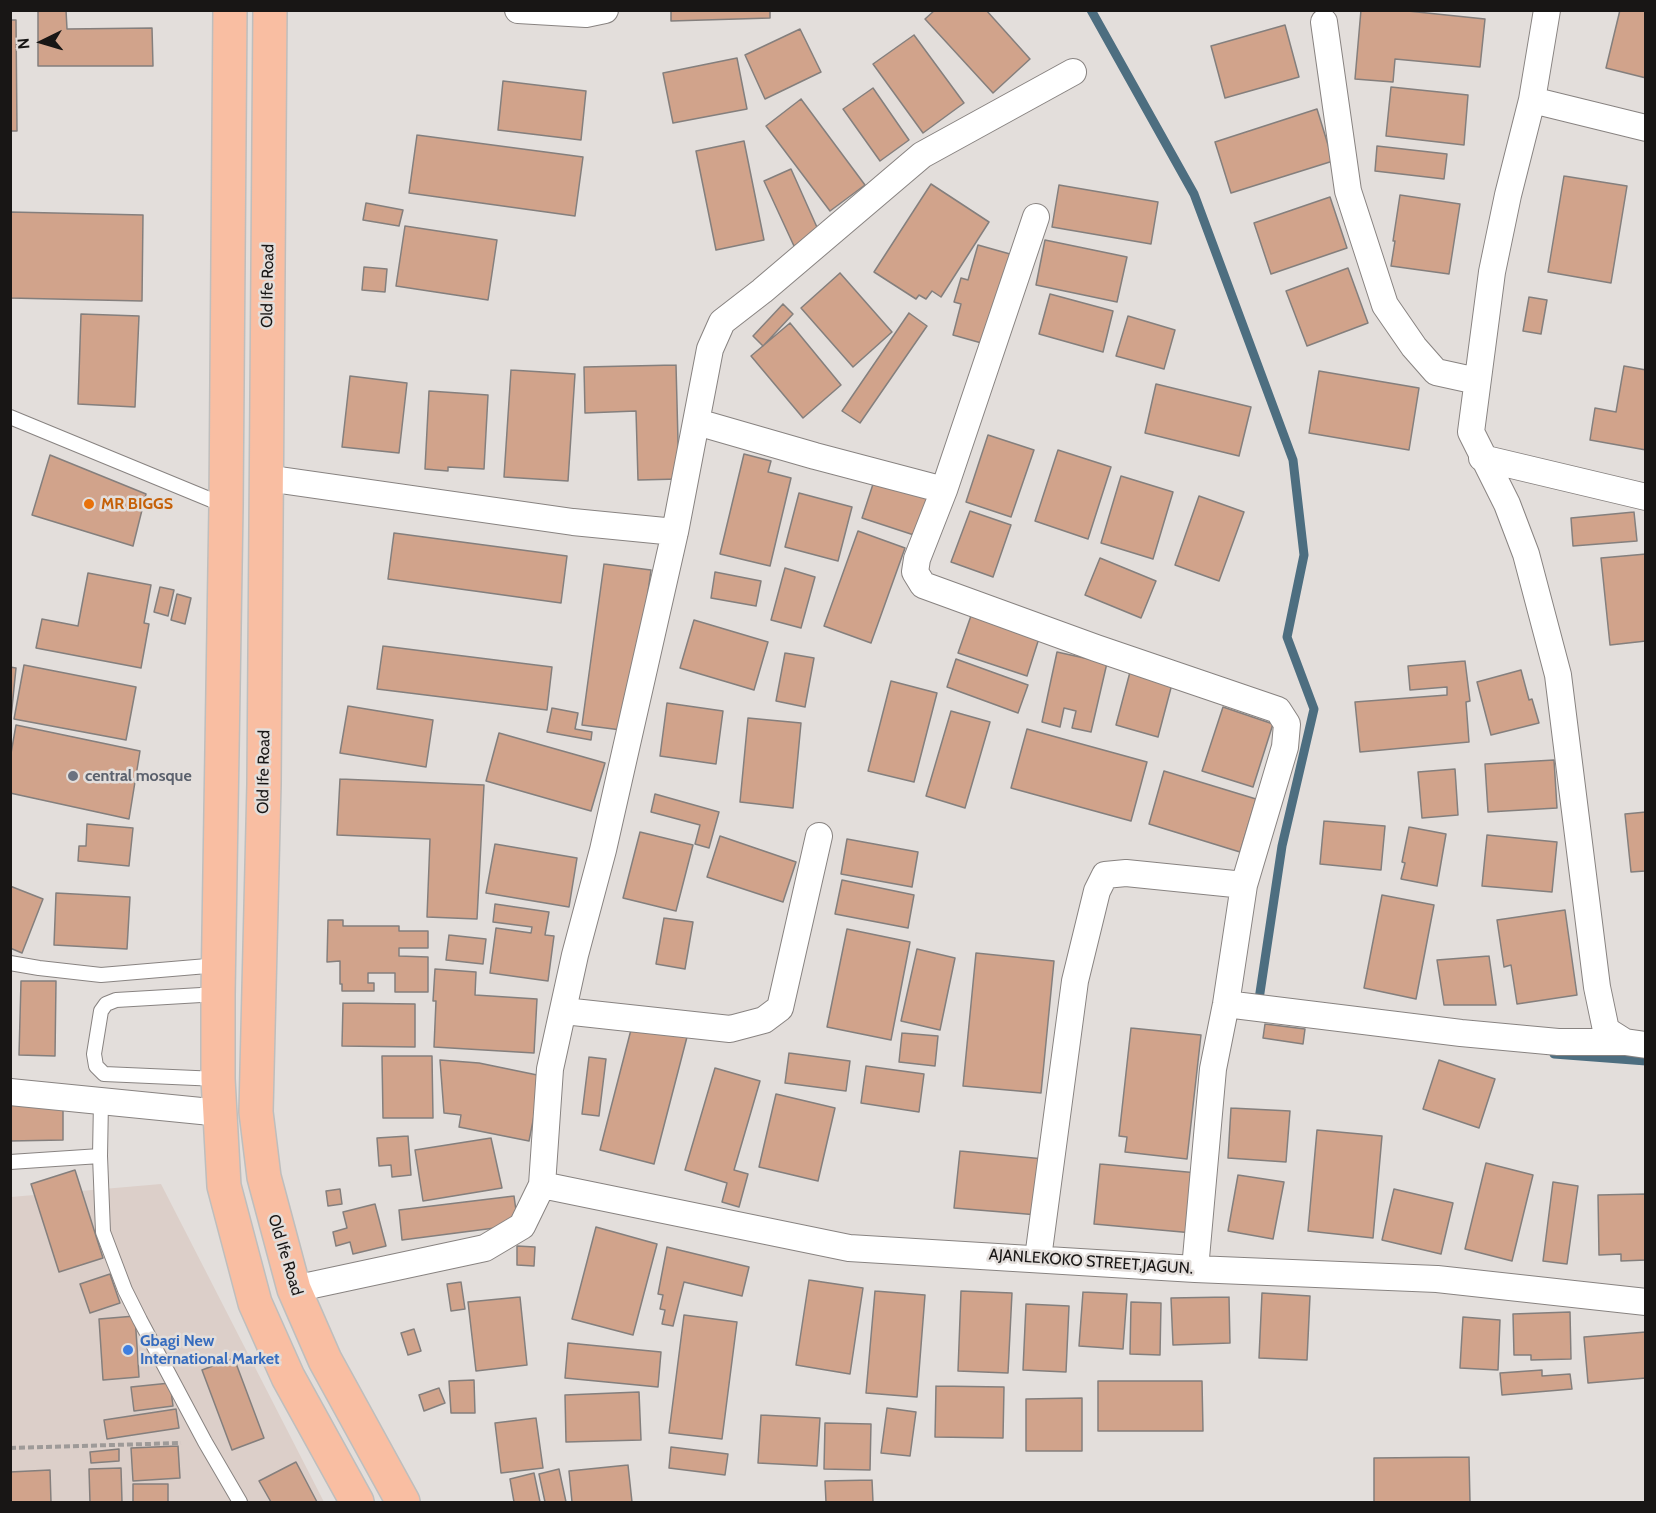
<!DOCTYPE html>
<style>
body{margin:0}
#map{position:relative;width:1656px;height:1513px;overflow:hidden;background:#e3dedb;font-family:Cabin,sans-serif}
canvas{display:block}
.frame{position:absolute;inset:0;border:12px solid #181615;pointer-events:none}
.north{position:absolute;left:12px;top:12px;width:60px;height:60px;-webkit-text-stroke:4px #e3dedb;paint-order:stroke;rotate:265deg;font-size:16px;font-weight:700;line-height:24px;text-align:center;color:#181615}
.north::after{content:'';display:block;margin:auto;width:21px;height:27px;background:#181615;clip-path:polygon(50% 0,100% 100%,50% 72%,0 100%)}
</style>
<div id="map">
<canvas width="1656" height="1513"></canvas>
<div class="frame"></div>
<div class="north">N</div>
</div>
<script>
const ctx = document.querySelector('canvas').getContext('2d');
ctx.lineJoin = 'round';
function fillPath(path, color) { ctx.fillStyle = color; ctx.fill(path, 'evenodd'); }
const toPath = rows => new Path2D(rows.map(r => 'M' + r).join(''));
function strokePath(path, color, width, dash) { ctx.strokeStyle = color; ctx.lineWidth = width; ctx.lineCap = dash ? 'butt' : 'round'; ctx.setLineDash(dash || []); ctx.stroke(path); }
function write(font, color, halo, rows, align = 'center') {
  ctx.font = font + ' Cabin,sans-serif'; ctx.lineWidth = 5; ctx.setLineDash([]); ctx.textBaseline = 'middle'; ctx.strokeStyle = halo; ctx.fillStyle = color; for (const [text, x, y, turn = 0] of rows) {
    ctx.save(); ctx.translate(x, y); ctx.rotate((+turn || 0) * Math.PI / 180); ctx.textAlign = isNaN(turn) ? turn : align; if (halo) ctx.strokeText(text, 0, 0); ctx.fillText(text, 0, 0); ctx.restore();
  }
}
const built = toPath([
 [161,1184,324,1502,11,1502,11,1197]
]);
const stream = toPath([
 [1091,10,1194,194,1293,460,1304,555,1287,637,1314,709,1282,846,1258,1006],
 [1554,1054,1646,1061]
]);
const building = toPath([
 [38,10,66,10,67,29,152,28,153,66,38,66,38,10],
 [671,10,770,10,770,18,671,21,671,10],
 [935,10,986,10,1030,59,993,93,925,19,935,10],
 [1361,10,1398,10,1485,19,1480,67,1395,59,1393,82,1355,79,1361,10],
 [1620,10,1646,10,1646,78,1606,68,1620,10],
 [10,20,16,20,17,131,10,131,10,20],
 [1285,25,1299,77,1225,98,1211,46,1285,25],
 [800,29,821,72,765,99,745,55,800,29],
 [914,35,964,103,923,133,873,64,914,35],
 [737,58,747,109,673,123,663,73,737,58],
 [503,81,586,91,581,140,498,130,503,81],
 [1391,87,1468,95,1464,145,1386,136,1391,87],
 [873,88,909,140,880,161,843,109,873,88],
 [801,99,865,185,830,211,766,126,801,99],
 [1317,109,1333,161,1231,193,1215,142,1317,109],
 [417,135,583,157,575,216,409,193,417,135],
 [744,141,764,240,716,250,696,151,744,141],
 [1377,146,1447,154,1444,179,1375,171,1377,146],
 [791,169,820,234,794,246,764,181,791,169],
 [1564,176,1627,186,1611,283,1548,272,1564,176],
 [931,184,989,222,941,297,932,291,926,299,919,295,916,299,874,272,931,184],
 [1059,185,1158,202,1151,244,1052,227,1059,185],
 [1400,195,1460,204,1449,274,1391,266,1395,241,1393,241,1400,195],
 [1330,197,1347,248,1271,274,1254,223,1330,197],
 [366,203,403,210,399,226,363,220,366,203],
 [10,212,143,215,142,301,10,298,10,212],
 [405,226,497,240,488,300,396,286,405,226],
 [1045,240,1127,257,1117,302,1036,285,1045,240],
 [978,245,1010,254,985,344,953,335,961,304,954,302,961,278,968,280,978,245],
 [364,267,387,269,385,292,362,290,364,267],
 [1348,268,1368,323,1307,346,1286,291,1348,268],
 [840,273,892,332,853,367,801,308,840,273],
 [1050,294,1113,311,1103,352,1039,334,1050,294],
 [1529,297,1547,300,1541,334,1523,331,1529,297],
 [783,304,793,314,763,346,753,336,783,304],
 [909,313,927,326,860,423,842,411,909,313],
 [81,314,139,316,135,407,78,404,81,314],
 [1128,316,1175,330,1164,369,1116,356,1128,316],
 [790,323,841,385,803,418,751,356,790,323],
 [676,365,679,479,638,480,636,411,585,413,584,367,676,365],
 [1624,366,1646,370,1646,450,1590,440,1595,408,1616,412,1624,366],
 [511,370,575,374,568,481,504,477,511,370],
 [1319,371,1419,388,1409,450,1309,433,1319,371],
 [350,376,407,383,399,453,342,447,350,376],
 [1156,384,1251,407,1239,456,1145,433,1156,384],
 [429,391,488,395,484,469,448,467,448,471,425,469,429,391],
 [988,435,1034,450,1011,517,966,502,988,435],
 [1058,450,1111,467,1088,539,1035,521,1058,450],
 [744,454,771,461,768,472,791,478,770,566,720,554,744,454],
 [50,455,146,494,133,546,32,515,50,455],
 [1121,476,1173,492,1153,559,1101,543,1121,476],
 [875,478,933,497,920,537,862,518,875,478],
 [799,493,852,507,838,561,785,547,799,493],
 [1199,496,1244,512,1219,581,1175,565,1199,496],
 [970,511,1011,525,993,577,951,562,970,511],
 [1634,512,1637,541,1573,546,1571,518,1634,512],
 [858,531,905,548,871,643,824,626,858,531],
 [394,533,567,556,561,603,388,579,394,533],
 [1646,554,1646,641,1610,645,1601,558,1646,554],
 [1100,558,1156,581,1141,618,1085,595,1100,558],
 [604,564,651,570,629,731,582,725,604,564],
 [785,568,815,577,801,628,771,620,785,568],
 [715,572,761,581,756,606,711,598,715,572],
 [88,573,151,585,144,623,149,624,141,668,36,648,42,619,78,626,88,573],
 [160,587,174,590,168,616,154,612,160,587],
 [177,594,191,598,185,624,171,620,177,594],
 [973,610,1041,632,1027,676,958,653,973,610],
 [694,620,768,642,754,690,680,668,694,620],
 [383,646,552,667,547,710,377,689,383,646],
 [1057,652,1107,663,1091,732,1072,728,1076,711,1064,708,1060,727,1042,722,1057,652],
 [785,653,814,658,805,707,776,701,785,653],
 [956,659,1028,685,1018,713,947,687,956,659],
 [1465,661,1470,701,1466,702,1469,742,1360,752,1355,702,1447,695,1447,687,1410,690,1408,666,1465,661],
 [24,665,136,687,126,740,14,719,24,665],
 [10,667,16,668,11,718,10,718,10,667],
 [1521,670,1529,700,1532,699,1539,723,1491,735,1477,682,1521,670],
 [1130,672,1172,684,1158,737,1116,725,1130,672],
 [891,681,937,693,914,782,868,771,891,681],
 [667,703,723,711,716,764,660,756,667,703],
 [348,706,433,720,426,767,340,753,348,706],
 [1223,707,1273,724,1253,787,1202,771,1223,707],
 [552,708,578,713,575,729,592,732,591,740,547,732,552,708],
 [951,711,990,722,965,808,926,796,951,711],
 [748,718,801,723,793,808,740,802,748,718],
 [16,725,140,751,129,819,10,793,10,759,16,725],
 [1027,729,1147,762,1131,821,1011,788,1027,729],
 [499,733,605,763,591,811,486,781,499,733],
 [1554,760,1557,808,1488,812,1485,764,1554,760],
 [1455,769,1458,815,1422,818,1418,772,1455,769],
 [1164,771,1256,799,1240,852,1149,824,1164,771],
 [340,779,484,785,477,919,427,917,430,839,337,835,340,779],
 [655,794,719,812,709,848,695,844,700,825,651,812,655,794],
 [1646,812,1645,871,1631,872,1625,814,1646,812],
 [1324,821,1385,826,1381,870,1320,864,1324,821],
 [87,824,133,828,129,866,78,861,79,846,86,846,87,824],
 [1409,827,1446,834,1437,886,1401,879,1405,863,1402,862,1409,827],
 [640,832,693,845,676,911,623,898,640,832],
 [1487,835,1557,842,1552,892,1482,886,1487,835],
 [720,836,796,862,783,902,707,877,720,836],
 [847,839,918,852,912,887,841,874,847,839],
 [495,844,577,858,569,907,486,893,495,844],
 [842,880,914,895,908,928,835,914,842,880],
 [10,886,43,899,22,953,10,948,10,886],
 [56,893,130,897,127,949,54,945,56,893],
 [1382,895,1434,905,1416,999,1364,988,1382,895],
 [495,904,549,912,545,935,554,936,548,981,490,973,496,928,531,933,532,927,493,922,495,904],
 [1565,910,1577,995,1517,1004,1511,965,1504,967,1497,920,1565,910],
 [664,918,693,922,685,969,656,964,664,918],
 [328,920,343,920,343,926,399,926,399,931,428,931,428,948,399,948,399,956,428,957,428,992,395,992,395,973,368,973,368,983,374,983,374,991,342,991,342,984,340,984,340,961,327,962,328,920],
 [847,929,910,942,891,1040,827,1027,847,929],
 [449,935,486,939,483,964,446,960,449,935],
 [917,949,955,958,940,1030,901,1021,917,949],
 [976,953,1054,961,1041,1093,963,1086,976,953],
 [1489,956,1496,1005,1444,1005,1437,960,1489,956],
 [435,969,476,972,475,995,537,999,534,1053,434,1047,436,1001,433,1001,435,969],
 [21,981,56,981,55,1056,19,1055,21,981],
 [343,1003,415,1004,415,1047,342,1046,343,1003],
 [633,1022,687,1037,654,1164,600,1150,633,1022],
 [1265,1024,1305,1029,1303,1044,1263,1038,1265,1024],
 [1131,1028,1201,1035,1187,1159,1125,1152,1127,1137,1119,1136,1131,1028],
 [902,1033,938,1036,935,1066,899,1062,902,1033],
 [789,1053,850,1061,846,1091,785,1083,789,1053],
 [382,1056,432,1056,433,1118,383,1118,382,1056],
 [589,1057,606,1059,599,1116,582,1114,589,1057],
 [440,1060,479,1063,542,1076,529,1141,459,1127,461,1115,444,1113,440,1060],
 [1439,1060,1495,1079,1479,1128,1423,1109,1439,1060],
 [866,1066,924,1074,919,1112,861,1103,866,1066],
 [715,1068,760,1081,734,1170,748,1174,739,1207,722,1202,727,1183,685,1170,715,1068],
 [776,1094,835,1108,818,1181,759,1167,776,1094],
 [10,1099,63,1099,63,1140,10,1141,10,1099],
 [1231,1108,1290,1111,1286,1162,1228,1158,1231,1108],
 [1317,1130,1382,1136,1373,1238,1308,1231,1317,1130],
 [408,1136,411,1175,392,1177,391,1165,379,1166,377,1138,408,1136],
 [491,1138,502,1188,423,1201,415,1150,491,1138],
 [960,1151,1044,1159,1038,1215,954,1208,960,1151],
 [1486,1163,1533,1175,1512,1261,1465,1249,1486,1163],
 [1100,1164,1198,1173,1193,1233,1094,1224,1100,1164],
 [75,1170,103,1258,59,1272,31,1184,75,1170],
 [1238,1175,1284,1182,1273,1239,1228,1231,1238,1175],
 [1553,1182,1578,1186,1567,1264,1543,1261,1553,1182],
 [340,1189,342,1204,328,1206,326,1191,340,1189],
 [1394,1189,1453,1203,1441,1254,1382,1240,1394,1189],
 [1646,1194,1646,1260,1621,1261,1621,1254,1599,1255,1598,1195,1646,1194],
 [514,1196,518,1225,402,1240,399,1210,514,1196],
 [375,1204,386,1246,353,1254,350,1242,336,1246,333,1232,347,1228,343,1212,375,1204],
 [596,1227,657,1244,633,1335,572,1319,596,1227],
 [517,1246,535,1247,534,1266,517,1265,517,1246],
 [667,1247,749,1267,742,1296,684,1282,673,1326,662,1324,665,1310,660,1309,663,1295,658,1294,667,1247],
 [110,1274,120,1303,90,1313,80,1284,110,1274],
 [809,1280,863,1288,850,1374,796,1365,809,1280],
 [461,1282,465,1309,451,1311,447,1284,461,1282],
 [875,1291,925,1295,917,1397,866,1393,875,1291],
 [961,1291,1012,1293,1008,1373,958,1371,961,1291],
 [1083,1292,1127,1294,1123,1349,1079,1346,1083,1292],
 [1262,1293,1310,1296,1307,1360,1259,1358,1262,1293],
 [520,1297,527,1365,476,1371,468,1302,520,1297],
 [1229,1297,1230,1343,1173,1345,1171,1298,1229,1297],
 [1131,1302,1161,1303,1160,1355,1130,1354,1131,1302],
 [1026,1304,1069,1306,1066,1372,1023,1370,1026,1304],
 [1570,1312,1571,1359,1531,1360,1531,1355,1514,1355,1513,1314,1570,1312],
 [684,1315,737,1322,722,1439,669,1433,684,1315],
 [135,1316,139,1377,103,1380,99,1319,135,1316],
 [1463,1317,1500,1320,1498,1370,1460,1368,1463,1317],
 [414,1329,421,1351,408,1355,401,1333,414,1329],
 [1646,1332,1646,1378,1588,1383,1584,1337,1646,1332],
 [568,1343,661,1352,658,1387,565,1378,568,1343],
 [234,1358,264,1438,232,1450,202,1370,234,1358],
 [1542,1370,1542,1376,1570,1374,1572,1389,1502,1395,1500,1373,1542,1370],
 [474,1380,475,1413,451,1413,449,1381,474,1380],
 [1098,1381,1202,1381,1203,1431,1098,1431,1098,1381],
 [170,1383,173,1406,134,1411,131,1387,170,1383],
 [936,1386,1004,1387,1003,1438,935,1437,936,1386],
 [439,1388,445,1403,424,1411,419,1395,439,1388],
 [639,1392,641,1440,566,1442,565,1395,639,1392],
 [1082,1398,1082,1451,1026,1451,1026,1399,1082,1398],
 [887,1408,916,1412,910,1456,881,1453,887,1408],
 [176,1409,179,1428,107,1439,104,1420,176,1409],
 [761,1415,820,1418,817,1466,758,1463,761,1415],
 [536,1418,543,1468,501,1473,495,1423,536,1418],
 [825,1423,871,1424,870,1470,824,1469,825,1423],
 [178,1446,180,1478,133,1481,131,1448,178,1446],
 [671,1447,728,1454,725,1475,669,1468,671,1447],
 [119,1449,119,1461,91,1463,90,1452,119,1449],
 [1469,1457,1470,1502,1374,1502,1374,1458,1469,1457],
 [296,1462,317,1502,271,1502,259,1481,296,1462],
 [628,1465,632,1502,572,1502,569,1471,628,1465],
 [121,1468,122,1502,90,1502,89,1469,121,1468],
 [559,1469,566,1502,545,1502,539,1474,559,1469],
 [50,1470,51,1502,10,1502,10,1472,50,1470],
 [534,1473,540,1502,514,1502,510,1479,534,1473],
 [872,1480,873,1502,826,1502,825,1481,872,1480],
 [133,1484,168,1484,168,1502,133,1502,133,1484]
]);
const path = toPath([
 [10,1448,181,1443]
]);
const lane = toPath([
 [10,417,226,506],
 [10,963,39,968,101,975,219,965],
 [218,1079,104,1074,96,1066,94,1054,101,1011,106,1004,116,1000,218,994],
 [101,1101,100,1156,103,1232,125,1290,140,1320,205,1442,240,1502],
 [10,1162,100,1156]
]);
const street = toPath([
 [518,10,586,14,605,10],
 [1547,10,1532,100,1508,195,1492,272,1471,432,1507,504,1526,554,1558,675,1597,987,1606,1030,1625,1042,1646,1045],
 [1324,22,1348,191,1385,305,1414,347,1436,372,1477,381],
 [1532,100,1646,128],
 [1036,217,944,490,917,559,915,572,923,585,1096,648,1278,710,1287,724,1285,747,1244,885,1126,873,1105,875,1097,891,1075,981,1038,1258],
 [697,422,815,456,944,490],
 [1482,458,1646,497],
 [266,478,573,522,675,532],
 [1226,1004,1461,1033,1558,1042,1625,1042],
 [564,1011,730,1029,764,1020,780,1008,819,836],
 [10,1092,221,1113],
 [542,1185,849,1248,1195,1269,1437,1279,1646,1302],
 [1195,1269,1213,1069,1226,1004,1244,885],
 [294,1289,485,1248,522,1226,542,1185,550,1069,575,955,603,850,675,532,710,349,722,322,762,291,922,155,1073,72]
]);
const primary = toPath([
 [230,10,226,506,218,994,218,1079,224,1186,255,1303,288,1377,357,1502],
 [270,10,264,784,256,1112,264,1177,294,1289,325,1360,403,1502]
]);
const markers = [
 [89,504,6,"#e8710a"],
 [73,776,6,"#6b7280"],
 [128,1350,6,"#3f7fe0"]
];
const streetNames = [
 ["Old Ife Road",268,286,-89],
 ["Old Ife Road",264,772,-89],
 ["Old Ife Road",285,1255,73],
 ["AJANLEKOKO STREET,JAGUN.",1091,1262,4]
];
const foodNames = [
 ["MR BIGGS",101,504]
];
const worshipNames = [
 ["central mosque",85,776]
];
const shopNames = [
 ["Gbagi New",140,1341],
 ["International Market",140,1359]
];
fillPath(built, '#dccfc9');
strokePath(stream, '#4d6e80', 9);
fillPath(building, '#d1a38b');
strokePath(building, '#847f7d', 1.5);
strokePath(lane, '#888381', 16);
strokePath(street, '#888381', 28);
strokePath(primary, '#bebebd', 36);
strokePath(path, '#9e9a98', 4, [6, 3]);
strokePath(lane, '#fff', 14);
strokePath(street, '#fff', 26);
strokePath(primary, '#f9bea2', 33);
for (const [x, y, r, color] of markers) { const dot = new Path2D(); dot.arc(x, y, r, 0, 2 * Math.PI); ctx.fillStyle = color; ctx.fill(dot); strokePath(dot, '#e3dedb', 2); }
write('16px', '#181615', '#e3dedb', streetNames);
write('bold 16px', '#c56008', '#e3dedb', foodNames, 'left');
write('bold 16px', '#5b616d', '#e3dedb', worshipNames, 'left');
write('bold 16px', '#366cbe', '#e3dedb', shopNames, 'left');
</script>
